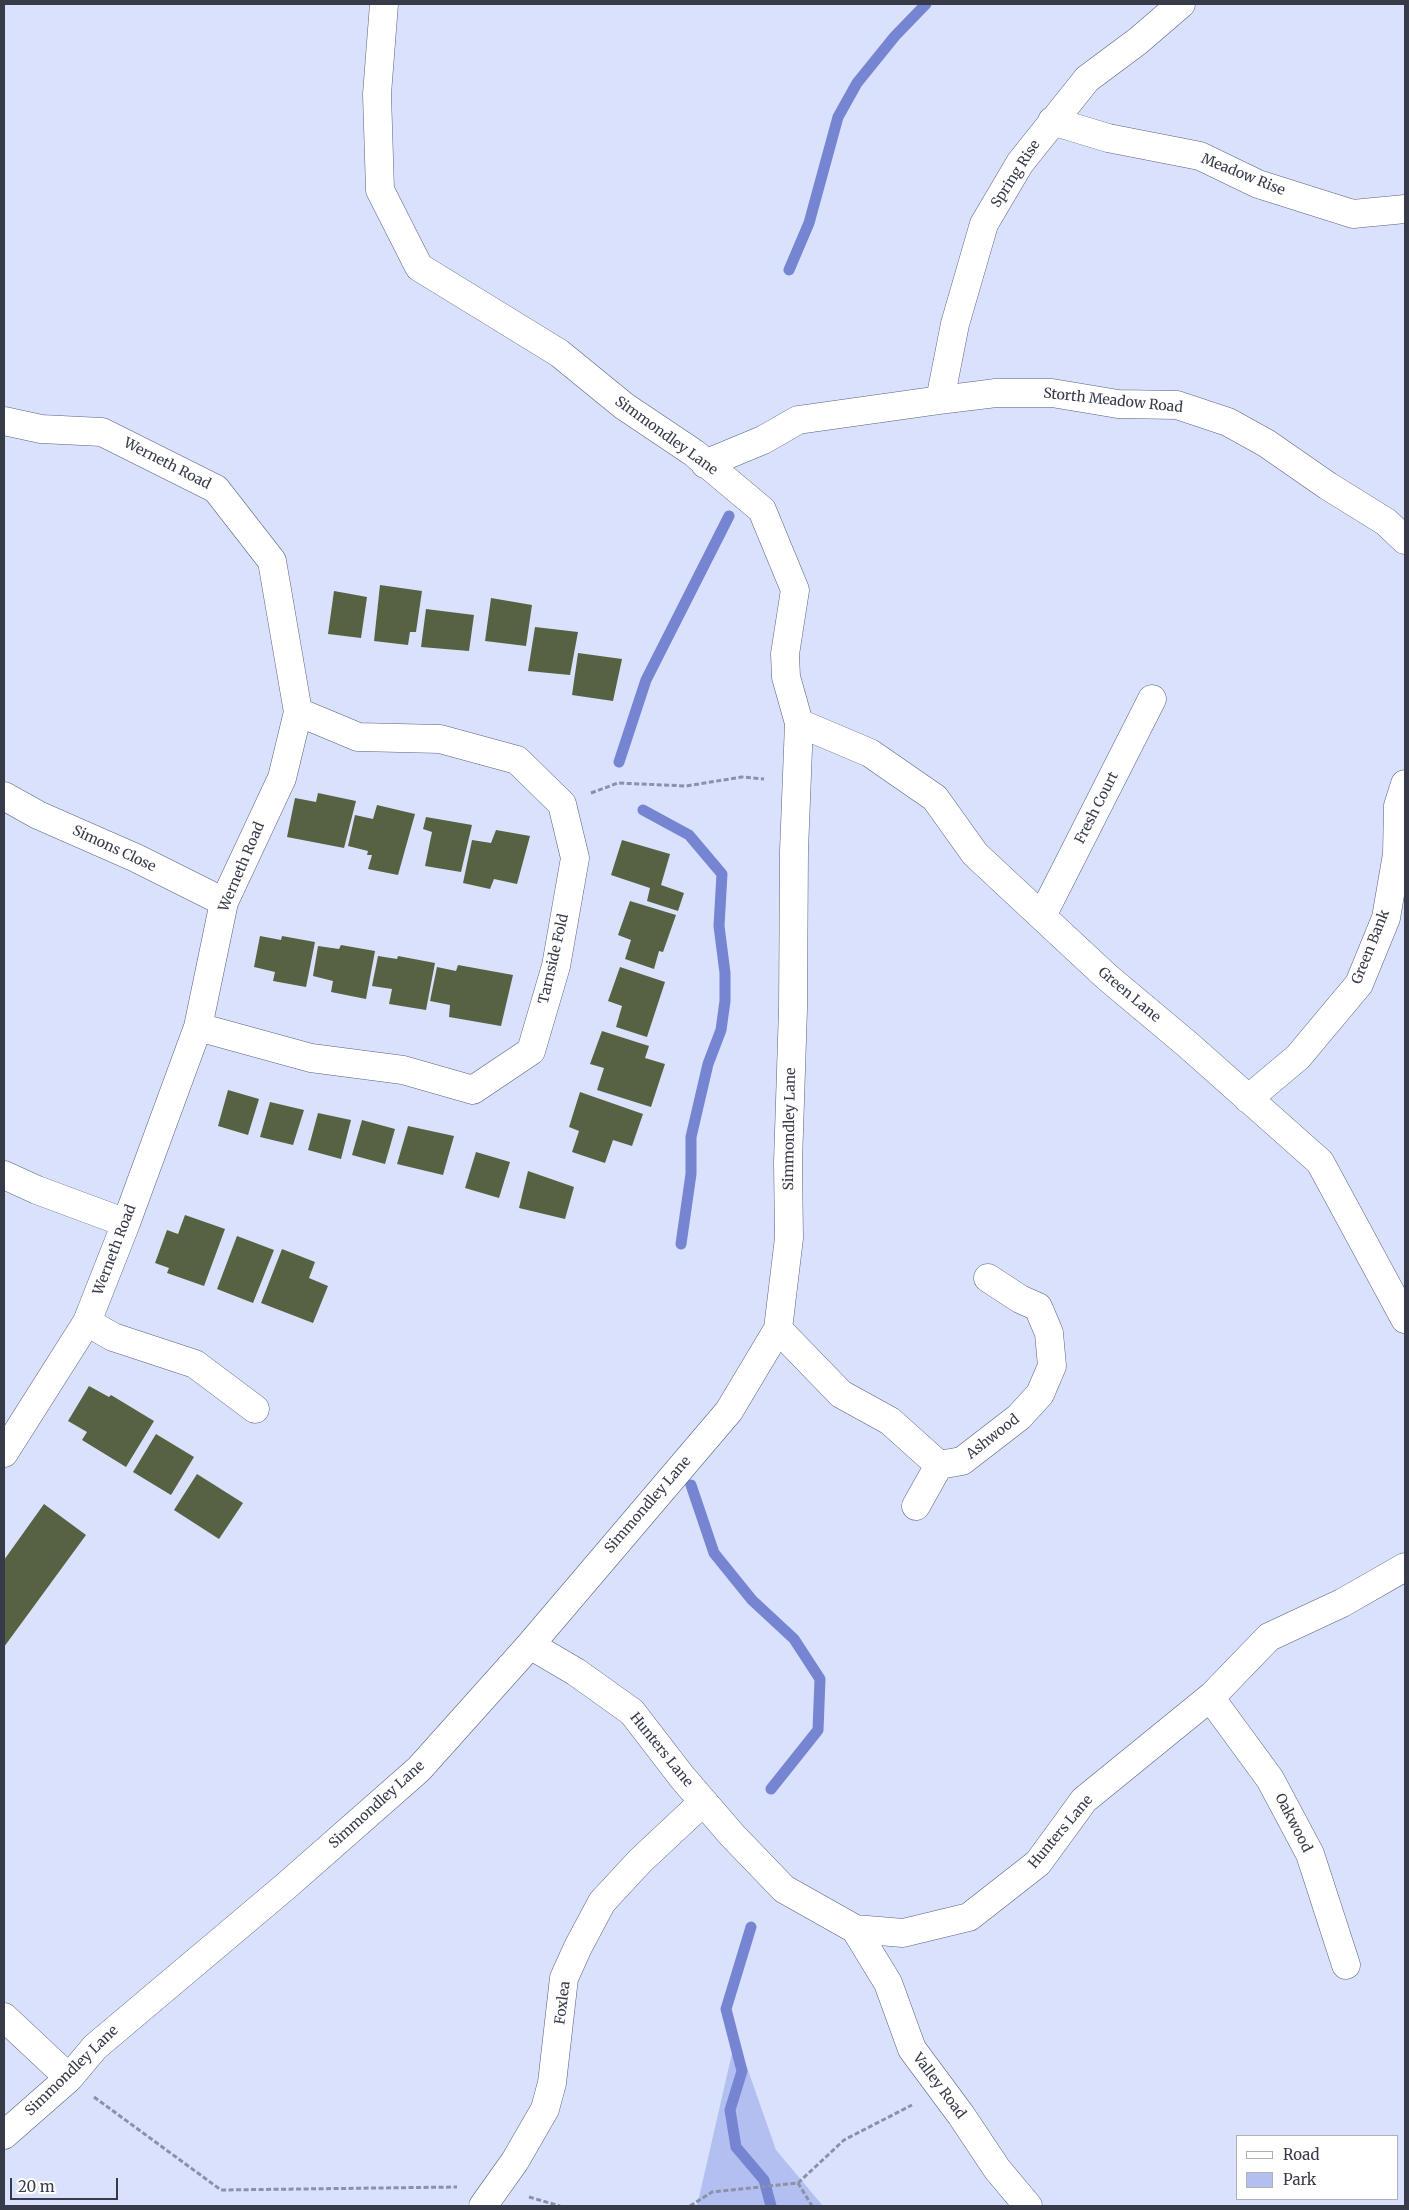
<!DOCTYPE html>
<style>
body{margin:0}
#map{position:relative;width:1409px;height:2210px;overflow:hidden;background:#d9e1fd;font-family:Merriweather,serif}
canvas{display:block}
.frame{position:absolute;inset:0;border:5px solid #373b49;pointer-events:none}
.legend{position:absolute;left:1236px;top:2135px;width:162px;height:65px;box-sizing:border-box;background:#fff;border:1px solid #afb1b6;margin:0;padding:6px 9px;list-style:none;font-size:15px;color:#373b49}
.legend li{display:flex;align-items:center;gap:10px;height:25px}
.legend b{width:25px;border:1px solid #afb1b6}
.scale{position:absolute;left:10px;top:2178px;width:108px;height:22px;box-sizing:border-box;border:2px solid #373b49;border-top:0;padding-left:6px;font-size:15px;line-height:18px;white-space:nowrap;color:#373b49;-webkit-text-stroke:4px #fff;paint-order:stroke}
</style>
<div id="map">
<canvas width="1409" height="2210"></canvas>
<div class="frame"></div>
<ul class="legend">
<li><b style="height:6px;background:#fff"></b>Road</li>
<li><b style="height:14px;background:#b3bff0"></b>Park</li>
</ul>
<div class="scale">20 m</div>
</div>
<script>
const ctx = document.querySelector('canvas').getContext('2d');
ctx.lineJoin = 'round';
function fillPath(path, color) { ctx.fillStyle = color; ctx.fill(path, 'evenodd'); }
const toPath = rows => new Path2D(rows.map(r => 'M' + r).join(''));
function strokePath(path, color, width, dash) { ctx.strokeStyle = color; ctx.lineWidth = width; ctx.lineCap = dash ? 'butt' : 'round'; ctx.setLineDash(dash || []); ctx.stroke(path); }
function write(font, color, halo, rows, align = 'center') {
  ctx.font = font + ' Merriweather,serif'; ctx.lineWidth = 5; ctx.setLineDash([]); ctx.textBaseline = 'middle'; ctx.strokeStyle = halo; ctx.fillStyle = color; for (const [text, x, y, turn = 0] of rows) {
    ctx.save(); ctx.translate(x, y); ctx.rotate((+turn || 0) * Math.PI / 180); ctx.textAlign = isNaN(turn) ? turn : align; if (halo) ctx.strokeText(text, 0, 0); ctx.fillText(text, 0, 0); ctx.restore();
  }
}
const green = toPath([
 [736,2036,776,2150,823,2206,697,2206]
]);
const stream = toPath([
 [789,270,809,223,838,117,857,83,895,36,926,4],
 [619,762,646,680,729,516],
 [643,810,689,835,722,874,719,926,725,973,725,1001,721,1030,708,1064,691,1137,691,1174,681,1244],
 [691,1485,714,1553,752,1600,794,1639,820,1679,818,1730,771,1789],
 [751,1927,726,2009,742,2071,730,2110,736,2147,764,2180,771,2206]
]);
const building = toPath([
 [380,585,422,591,416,632,410,632,408,645,374,641],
 [334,591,367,597,361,638,328,634],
 [491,598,532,605,526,646,485,641],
 [426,609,474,615,469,651,421,647],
 [535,627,578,632,570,675,528,671],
 [578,653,622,659,613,701,572,695],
 [318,793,356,801,344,848,287,837,295,798,316,802],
 [377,805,415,814,398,875,368,869,372,855,367,855,368,851,348,846,355,815,373,819],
 [426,817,472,825,461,872,425,866,432,832,423,829],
 [496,830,530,836,517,884,494,879,490,889,463,883,472,840,491,843],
 [622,840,670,854,661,885,684,893,678,911,647,901,650,888,611,875],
 [630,901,676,915,663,952,659,951,654,969,625,959,631,940,618,935],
 [260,936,281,940,282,936,315,942,306,987,273,981,275,972,254,967],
 [341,945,375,951,366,999,331,992,333,981,313,976,318,946,339,949],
 [378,956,397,959,398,956,435,963,426,1010,389,1004,392,989,372,986],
 [458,965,513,975,501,1026,449,1017,450,1005,430,1001,437,967,456,971],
 [620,967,665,982,647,1037,616,1027,622,1006,608,1001],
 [602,1031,649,1046,645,1058,665,1064,651,1107,597,1090,604,1068,590,1064],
 [228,1090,259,1099,248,1135,218,1126],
 [580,1092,643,1114,632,1146,613,1140,605,1163,572,1152,579,1131,569,1127],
 [270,1102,304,1110,293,1145,260,1137],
 [318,1113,351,1120,341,1159,308,1150],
 [362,1120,395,1129,385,1164,352,1155],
 [408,1126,454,1136,443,1175,397,1164],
 [476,1152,510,1162,499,1198,465,1188],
 [528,1171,574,1187,565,1219,519,1208],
 [185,1215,225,1229,204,1286,167,1273,169,1268,155,1263,167,1230,178,1234],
 [237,1236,274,1250,253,1303,217,1289],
 [282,1249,315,1262,309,1278,328,1286,313,1323,261,1303],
 [89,1386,109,1397,111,1395,154,1421,126,1467,82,1440,87,1432,68,1421],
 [156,1434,194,1457,171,1495,133,1472],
 [197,1474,243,1503,219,1539,174,1510],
 [44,1504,86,1535,4,1647,4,1560]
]);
const path = toPath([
 [591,793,618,783,686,786,742,777,764,779],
 [94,2097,221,2190,457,2187],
 [798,2183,844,2140,912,2105],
 [529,2197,560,2206],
 [690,2206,712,2192,798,2183,812,2206]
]);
const minor = toPath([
 [1052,121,1108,138,1200,156,1258,184,1353,214,1405,209],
 [940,400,955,324,984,224,1020,163,1087,79,1138,41,1181,4],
 [4,421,41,429,102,432,216,489,272,561,298,712,282,778,224,902,198,1027,126,1223,87,1322,4,1453],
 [705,464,763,440,798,420,940,400,996,393,1052,393,1118,404,1177,405,1228,422,1266,443,1328,486,1386,522,1405,540],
 [799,723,870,753,935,798,975,854,1107,977,1187,1044,1320,1162,1405,1319],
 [4,796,38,815,136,858,224,902],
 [1042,916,1152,699],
 [198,1027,311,1058,403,1070,473,1090,531,1051,556,966,575,858,562,804,517,760,440,739,358,737,298,712],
 [1248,1099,1298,1057,1359,984,1386,918,1397,854,1398,806,1405,784],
 [4,1175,37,1190,126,1223],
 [87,1322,113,1337,195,1364,255,1409],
 [778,1329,841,1394,890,1421,939,1465,962,1461,1019,1417,1040,1394,1052,1366,1049,1333,1038,1307,1020,1299,988,1278],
 [916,1506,939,1465],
 [530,1645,576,1672,632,1712,682,1777,732,1835,784,1889,855,1929,903,1933,969,1917,1038,1863,1084,1800,1213,1695,1269,1637,1342,1603,1405,1567],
 [1213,1695,1215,1704,1270,1779,1310,1854,1346,1965],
 [855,1929,888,1983,912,2049,961,2115,997,2169,1028,2206],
 [4,2017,69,2078],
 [4,2135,69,2078,95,2047,286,1886,419,1769,530,1645,729,1411,778,1329,789,1238,788,1162,793,1009,794,851,799,723,786,677,785,654,795,590,762,510,694,453,624,406,559,353,419,267,380,190,377,94,384,4],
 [483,2206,515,2161,545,2109,552,2083,564,1978,578,1947,602,1902,640,1861,703,1802]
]);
const streetNames = [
 ["Spring Rise",1016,174,-57],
 ["Meadow Rise",1243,175,22],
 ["Storth Meadow Road",1113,401,6],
 ["Simmondley Lane",666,436,36],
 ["Werneth Road",167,464,27],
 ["Fresh Court",1097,808,-63],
 ["Simons Close",114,849,25],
 ["Werneth Road",242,867,-67],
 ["Green Bank",1371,947,-68],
 ["Tarnside Fold",554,959,-77],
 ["Green Lane",1129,995,40],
 ["Simmondley Lane",790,1129,-89],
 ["Werneth Road",115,1250,-69],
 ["Ashwood",993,1437,-38],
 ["Simmondley Lane",648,1505,-49],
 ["Hunters Lane",661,1750,51],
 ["Simmondley Lane",377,1805,-42],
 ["Oakwood",1293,1823,63],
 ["Hunters Lane",1061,1832,-50],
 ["Foxlea",563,2003,-83],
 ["Simmondley Lane",72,2071,-44],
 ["Valley Road",939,2086,53]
];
fillPath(green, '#b3bff0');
strokePath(stream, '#7585d2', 11);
fillPath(building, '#576243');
strokePath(minor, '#59607e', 29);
strokePath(path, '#8b91a6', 3, [5, 2.5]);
strokePath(minor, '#fff', 28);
write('14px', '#373b49', '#fff', streetNames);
</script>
